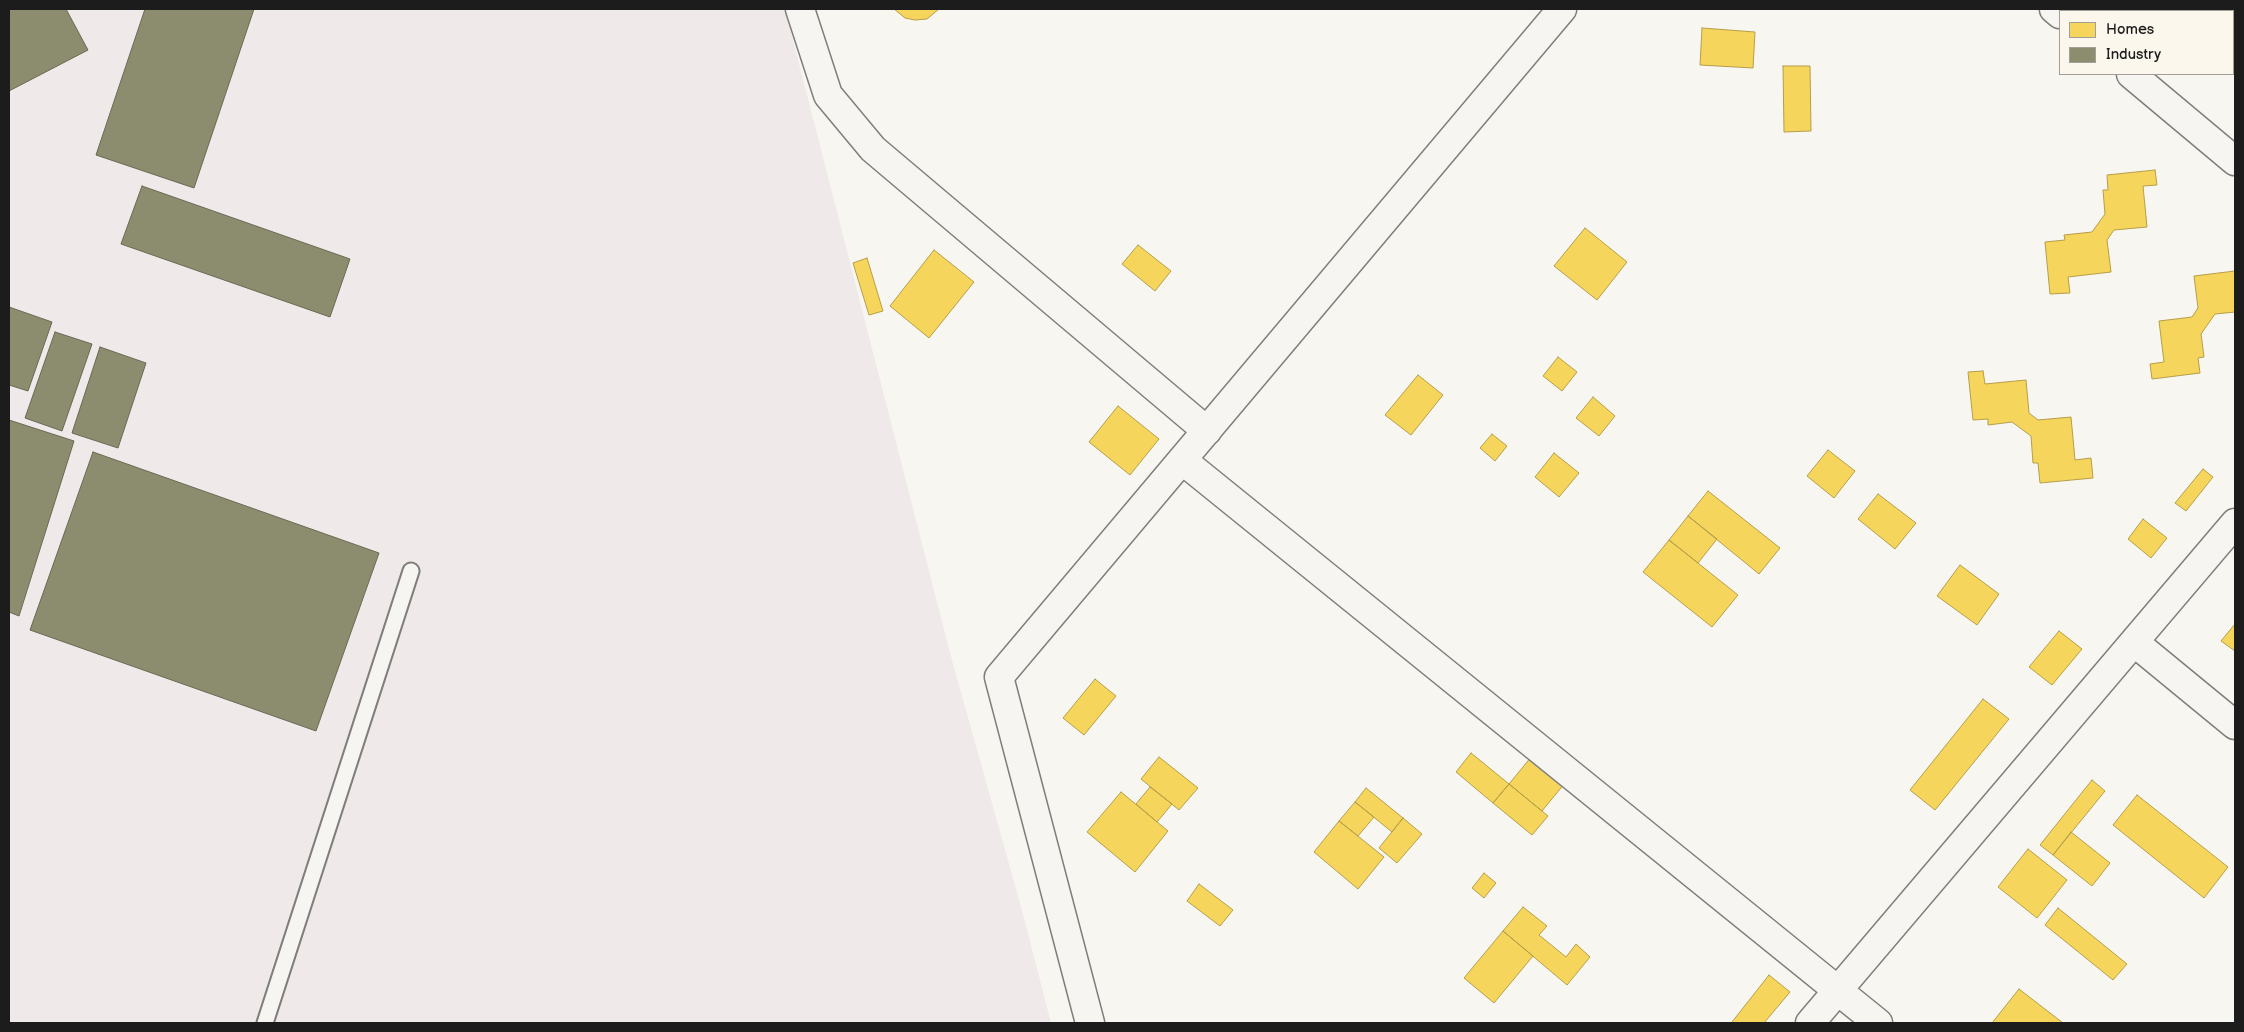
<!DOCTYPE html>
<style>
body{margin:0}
#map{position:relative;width:2244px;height:1032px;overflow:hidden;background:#f8f6f0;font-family:"Balsamiq Sans",sans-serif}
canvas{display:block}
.frame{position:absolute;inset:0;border:10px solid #1c1c1c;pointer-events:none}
.legend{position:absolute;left:2059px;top:10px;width:175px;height:65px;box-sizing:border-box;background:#fbf7ec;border:1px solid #a29f99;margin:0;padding:6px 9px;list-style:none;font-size:15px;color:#1c1c1c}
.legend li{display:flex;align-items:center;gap:10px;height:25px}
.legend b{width:25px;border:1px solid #a29f99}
</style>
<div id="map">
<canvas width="2244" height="1032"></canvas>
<div class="frame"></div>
<ul class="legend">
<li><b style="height:14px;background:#f6d55c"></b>Homes</li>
<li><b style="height:14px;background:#8c8c6e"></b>Industry</li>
</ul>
</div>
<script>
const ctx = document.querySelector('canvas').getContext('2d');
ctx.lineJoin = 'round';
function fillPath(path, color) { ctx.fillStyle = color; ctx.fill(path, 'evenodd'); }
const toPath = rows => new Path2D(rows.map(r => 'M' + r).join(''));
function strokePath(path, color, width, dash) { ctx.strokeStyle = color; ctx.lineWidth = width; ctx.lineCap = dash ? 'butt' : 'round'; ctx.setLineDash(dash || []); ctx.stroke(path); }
const built = toPath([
 [9,9,785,9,950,653,1023,914,1051,1023,9,1023]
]);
const homes = toPath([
 [894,9,939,9,927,19,915,20,905,18,894,9],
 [1702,28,1755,32,1753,68,1700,65,1702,28],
 [1783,66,1810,66,1811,131,1784,132,1783,66],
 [2155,170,2157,185,2143,186,2147,227,2114,230,2107,240,2111,272,2068,277,2070,293,2050,294,2045,242,2065,240,2064,235,2092,232,2105,214,2103,190,2108,190,2107,175,2155,170],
 [1585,228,1627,262,1597,300,1554,266,1585,228],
 [1138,245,1171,271,1155,291,1122,264,1138,245],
 [934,250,974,282,929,338,890,306,934,250],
 [867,258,883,311,869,315,853,263,867,258],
 [2235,271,2235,312,2215,314,2201,334,2204,357,2198,358,2200,373,2152,379,2150,364,2164,362,2159,321,2192,317,2198,308,2194,276,2235,271],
 [1558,357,1577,372,1562,391,1543,376,1558,357],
 [1983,371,1985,384,2026,380,2029,413,2038,420,2071,417,2075,460,2091,458,2093,478,2040,483,2038,463,2033,463,2031,436,2012,422,1988,425,1988,419,1973,420,1968,372,1983,371],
 [1418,375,1443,395,1411,435,1385,415,1418,375],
 [1593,397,1615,416,1599,436,1576,418,1593,397],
 [1118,406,1159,439,1130,475,1089,442,1118,406],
 [1492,434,1507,446,1495,461,1480,448,1492,434],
 [1828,450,1855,471,1834,498,1807,476,1828,450],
 [1554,453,1579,473,1559,497,1535,477,1554,453],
 [2203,469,2213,477,2186,511,2175,503,2203,469],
 [1708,491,1780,548,1759,574,1688,516,1708,491],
 [1878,494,1916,523,1895,549,1858,519,1878,494],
 [1688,516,1717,539,1698,563,1669,540,1688,516],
 [2143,519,2167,538,2151,558,2128,539,2143,519],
 [1669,540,1738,595,1712,627,1643,572,1669,540],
 [1960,565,1999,594,1977,625,1937,596,1960,565],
 [2235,624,2235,651,2221,641,2235,624],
 [2059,631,2082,649,2052,685,2029,667,2059,631],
 [1095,679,1116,696,1084,735,1063,718,1095,679],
 [1983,699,2009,719,1935,810,1910,790,1983,699],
 [1471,753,1509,784,1493,803,1456,772,1471,753],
 [1532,756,1565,783,1542,811,1509,784,1532,756],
 [1159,757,1198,788,1179,810,1141,779,1159,757],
 [2092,780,2105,791,2053,855,2040,845,2092,780],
 [1509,784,1548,816,1532,835,1493,803,1509,784],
 [1150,787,1172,804,1157,822,1136,804,1150,787],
 [1366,788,1403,818,1392,832,1355,802,1366,788],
 [1121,792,1168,831,1135,872,1087,832,1121,792],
 [2137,795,2228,867,2204,898,2113,825,2137,795],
 [1355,802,1374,817,1358,836,1339,821,1355,802],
 [1403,818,1422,834,1397,863,1379,848,1403,818],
 [1339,821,1384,857,1358,889,1314,852,1339,821],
 [2071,832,2110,863,2092,886,2053,855,2071,832],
 [2028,849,2067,880,2037,918,1998,887,2028,849],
 [1484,873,1496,883,1484,898,1472,888,1484,873],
 [1199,884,1233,910,1220,926,1187,901,1199,884],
 [1523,907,1547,926,1539,935,1566,957,1576,944,1590,957,1567,985,1503,931,1523,907],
 [2058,908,2127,964,2113,980,2045,925,2058,908],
 [1503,931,1533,956,1494,1003,1464,978,1503,931],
 [1769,975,1790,992,1764,1023,1733,1023,1732,1022,1769,975],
 [2019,989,2063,1023,1992,1023,2019,989]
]);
const industry = toPath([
 [9,9,66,9,88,50,9,91,9,9],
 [145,9,254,9,194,188,96,155,145,9],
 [142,186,350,259,330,317,121,244,142,186],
 [9,307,52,322,28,391,9,385,9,307],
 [55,332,92,344,62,431,25,418,55,332],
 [100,347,146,363,118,448,72,433,100,347],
 [9,420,74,441,19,616,9,612,9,420],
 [93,452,379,553,316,731,30,630,93,452]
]);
const service = toPath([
 [265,1023,411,571]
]);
const minor = toPath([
 [800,9,828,95,873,149,1207,431],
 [2054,9,2060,14],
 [2131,74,2235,161],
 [1182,460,1878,1023],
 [2134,642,2235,725],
 [1090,1023,999,677,1562,9],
 [1810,1023,2235,523]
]);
fillPath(built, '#efe9e9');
fillPath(homes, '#f6d55c');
strokePath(homes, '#b59e49', 1);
fillPath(industry, '#8c8c6e');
strokePath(industry, '#6a6a55', 1);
strokePath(service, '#7f7e7b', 19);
strokePath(minor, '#7f7e7b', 31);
strokePath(service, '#f6f5f1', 15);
strokePath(minor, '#f6f5f1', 28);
</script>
